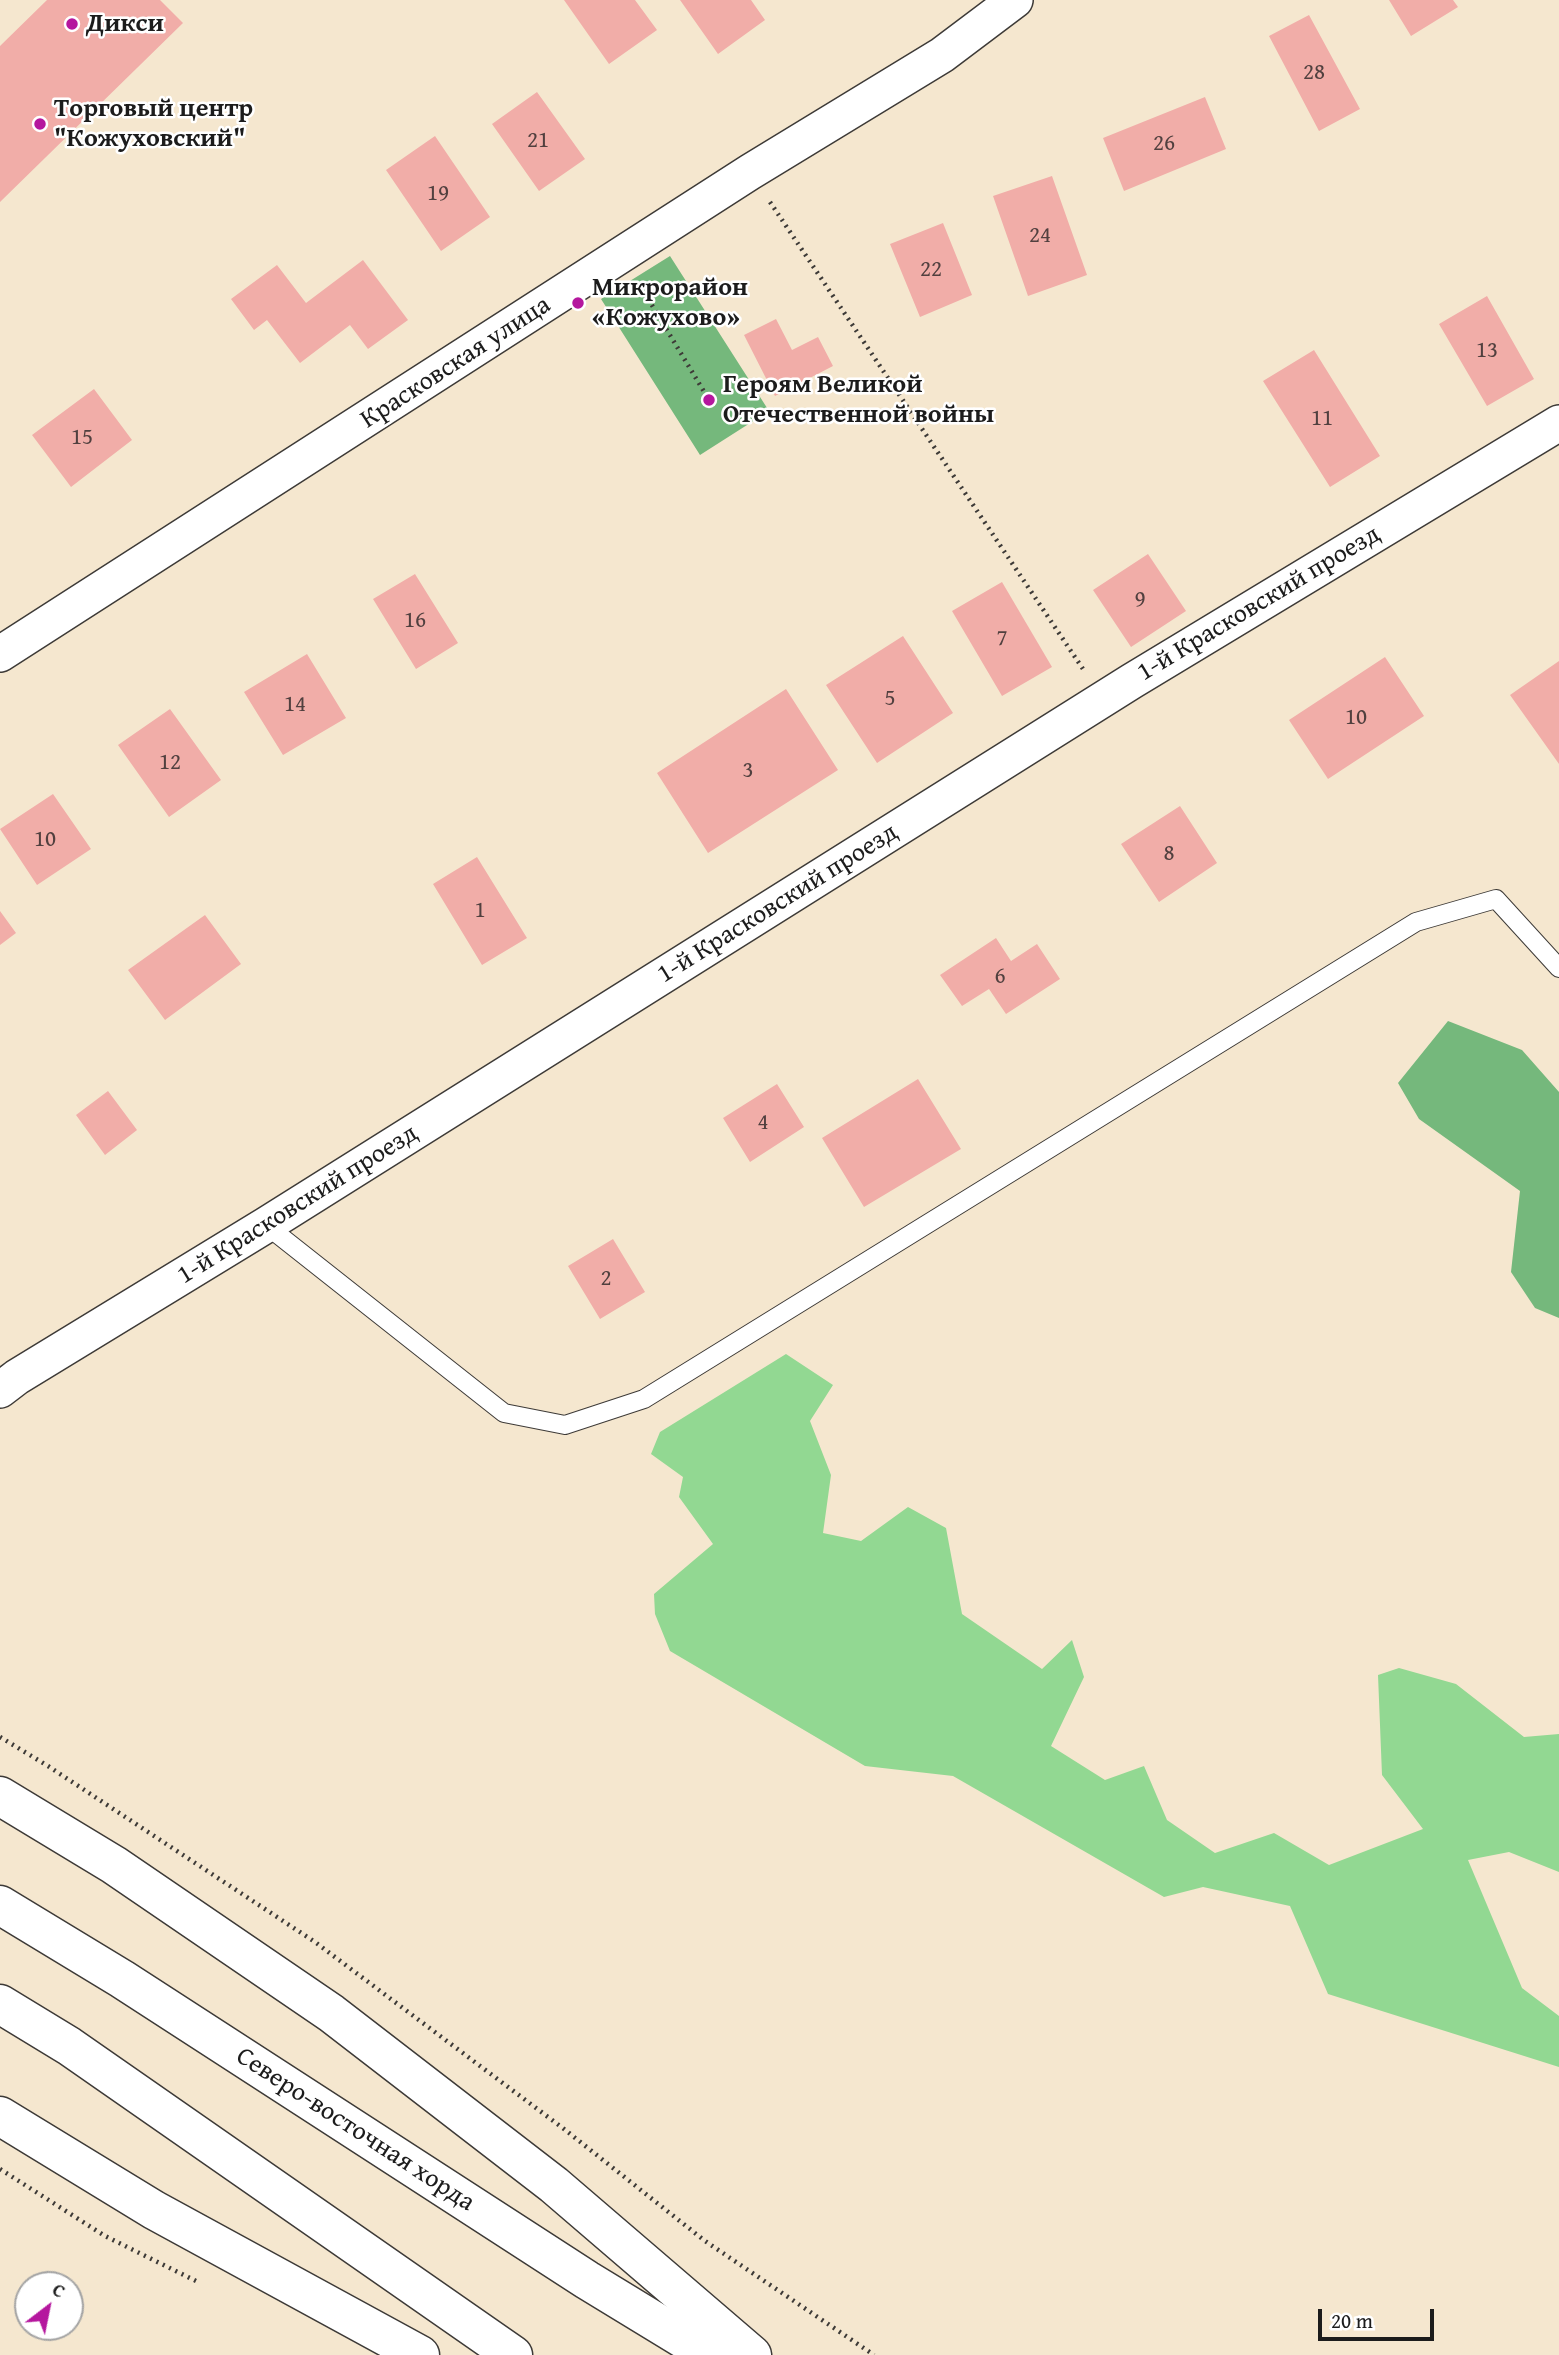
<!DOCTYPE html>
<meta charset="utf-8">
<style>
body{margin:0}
#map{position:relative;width:1559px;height:2355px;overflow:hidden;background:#f5e7cf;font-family:"Gentium Book Plus",serif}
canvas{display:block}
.north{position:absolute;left:14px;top:2271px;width:70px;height:70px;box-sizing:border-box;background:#fff;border:2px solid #a4a4a4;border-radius:50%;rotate:32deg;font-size:19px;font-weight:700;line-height:28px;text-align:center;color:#1c1c1c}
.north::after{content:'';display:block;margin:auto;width:24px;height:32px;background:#b5179e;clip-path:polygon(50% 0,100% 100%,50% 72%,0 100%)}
.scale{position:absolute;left:1318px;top:2309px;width:116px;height:32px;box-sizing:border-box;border:4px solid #1c1c1c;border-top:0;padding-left:9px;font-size:21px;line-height:24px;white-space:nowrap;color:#1c1c1c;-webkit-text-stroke:5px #fff;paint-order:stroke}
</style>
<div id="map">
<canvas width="1559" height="2355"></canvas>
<div class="north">С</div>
<div class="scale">20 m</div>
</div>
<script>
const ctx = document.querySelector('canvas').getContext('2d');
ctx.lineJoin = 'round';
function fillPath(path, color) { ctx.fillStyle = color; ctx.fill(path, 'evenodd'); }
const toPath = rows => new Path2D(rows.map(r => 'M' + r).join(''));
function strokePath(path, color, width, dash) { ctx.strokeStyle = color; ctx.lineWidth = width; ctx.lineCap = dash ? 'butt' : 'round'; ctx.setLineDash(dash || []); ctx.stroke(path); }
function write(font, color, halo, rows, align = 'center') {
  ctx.font = font + ' "Gentium Book Plus",serif'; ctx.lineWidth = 5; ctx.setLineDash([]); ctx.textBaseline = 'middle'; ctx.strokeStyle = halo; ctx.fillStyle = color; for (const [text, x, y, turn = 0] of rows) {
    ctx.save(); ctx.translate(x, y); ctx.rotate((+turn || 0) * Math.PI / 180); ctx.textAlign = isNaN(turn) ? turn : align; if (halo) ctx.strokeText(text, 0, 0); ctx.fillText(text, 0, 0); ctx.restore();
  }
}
const green = toPath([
 [786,1354,833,1385,810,1421,831,1475,823,1533,861,1541,908,1507,946,1528,962,1614,1042,1669,1072,1640,1084,1677,1051,1746,1105,1780,1144,1766,1167,1820,1215,1853,1274,1833,1329,1865,1423,1829,1382,1775,1378,1675,1399,1668,1456,1684,1524,1737,1559,1734,1559,1872,1509,1852,1468,1860,1522,1988,1559,2016,1559,2067,1328,1994,1290,1906,1203,1887,1164,1897,953,1776,865,1766,670,1651,655,1614,654,1594,713,1544,679,1497,683,1477,651,1454,660,1432]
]);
const forest = toPath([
 [670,256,769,411,700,455,601,299],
 [1448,1021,1522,1050,1559,1092,1559,1318,1535,1308,1511,1272,1520,1191,1419,1119,1398,1083]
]);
const building = toPath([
 [47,0,160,0,183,23,0,202,0,46],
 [564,0,635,0,657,30,609,64],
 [680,0,751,0,765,20,718,54],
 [1389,0,1453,0,1458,7,1411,36],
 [1309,15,1360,109,1319,131,1269,36],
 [537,92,585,159,539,191,492,124],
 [1205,97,1226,149,1124,191,1103,138],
 [435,136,490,217,441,251,386,170],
 [1052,176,1087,275,1028,296,993,196],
 [943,223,972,295,920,317,890,244],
 [363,260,408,320,368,349,350,325,300,363,267,320,254,330,231,299,277,265,306,303],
 [1487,296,1534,379,1487,406,1439,324],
 [776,319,792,350,818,337,833,366,775,396,744,335],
 [1314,350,1380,456,1330,487,1263,381],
 [94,389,132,440,71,487,32,435],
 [1148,554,1186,611,1131,647,1093,590],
 [415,574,458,643,416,669,373,599],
 [1002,582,1052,667,1002,696,952,611],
 [903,636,953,713,877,763,826,685],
 [307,654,346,718,283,755,244,692],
 [1385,657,1424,716,1328,779,1289,720],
 [1559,661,1559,764,1510,695],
 [786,689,838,770,708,853,657,773],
 [170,709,221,780,169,817,118,745],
 [53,794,91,849,37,885,0,829],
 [1180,806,1217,863,1159,902,1121,844],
 [477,857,527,938,482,965,433,884],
 [0,911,16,933,0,945],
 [205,915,241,964,165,1020,128,970],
 [996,938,1011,961,1037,944,1060,979,1006,1014,989,989,962,1006,940,975],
 [918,1079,961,1149,864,1207,822,1138],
 [777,1084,804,1127,750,1162,723,1118],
 [108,1091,137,1130,105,1155,76,1115],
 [613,1239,645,1292,600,1319,568,1266]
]);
const path = toPath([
 [770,202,1083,669],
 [641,287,709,400],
 [0,1737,48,1766,315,1942,564,2129,705,2241,874,2355],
 [0,2169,105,2236,200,2283]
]);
const service = toPath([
 [266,1225,504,1413,565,1425,644,1399,1416,922,1496,899,1559,968]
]);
const minor = toPath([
 [0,654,750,172,942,55,1015,0],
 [0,1390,17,1377,266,1225,1132,681,1559,423]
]);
const tertiary = toPath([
 [0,1796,114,1865,331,2013,554,2185,752,2355],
 [0,2116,154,2210,420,2355]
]);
const trunk = toPath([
 [0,1905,122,1979,587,2280,710,2355],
 [0,2004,69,2046,513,2355]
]);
const markers = [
 [72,24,7,"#b5179e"],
 [40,124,7,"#b5179e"],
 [578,303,7,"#b5179e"],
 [709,400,7,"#b5179e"]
];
const numberNames = [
 ["28",1314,73],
 ["21",538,141],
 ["26",1164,144],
 ["19",438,194],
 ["24",1040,236],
 ["22",931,270],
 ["13",1487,351],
 ["11",1322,419],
 ["15",82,438],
 ["9",1140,600],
 ["16",415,621],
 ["7",1002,639],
 ["5",890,699],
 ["14",295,705],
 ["10",1356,718],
 ["12",170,763],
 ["3",748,771],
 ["10",45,840],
 ["8",1169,854],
 ["1",480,911],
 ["6",1000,977],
 ["4",763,1123],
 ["2",606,1279]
];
const poiNames = [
 ["Дикси",86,24],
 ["Торговый центр",54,109],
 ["\"Кожуховский\"",54,139],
 ["Микрорайон",592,288],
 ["«Кожухово»",592,318],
 ["Героям Великой",723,385],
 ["Отечественной войны",723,415]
];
const streetNames = [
 ["Красковская улица",456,363,-33],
 ["1-й Красковский проезд",1259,604,-31],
 ["1-й Красковский проезд",778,904,-32],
 ["1-й Красковский проезд",298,1205,-32],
 ["Северо-восточная хорда",355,2130,33]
];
fillPath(green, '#92d892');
fillPath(forest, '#75b87c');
fillPath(building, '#f1ada8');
strokePath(service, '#3d3a37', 20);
strokePath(minor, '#3d3a37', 38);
strokePath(tertiary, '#3d3a37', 41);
strokePath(trunk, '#3d3a37', 41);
strokePath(path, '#3d3a37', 4.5, [2, 5]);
strokePath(service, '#fff', 18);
strokePath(minor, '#fff', 35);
strokePath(tertiary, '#fff', 38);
strokePath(trunk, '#fff', 38);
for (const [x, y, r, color] of markers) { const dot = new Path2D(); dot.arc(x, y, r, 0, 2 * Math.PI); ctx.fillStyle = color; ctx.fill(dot); strokePath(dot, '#fff', 2.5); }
write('23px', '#51403f', null, numberNames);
write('bold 26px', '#1c1c1c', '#fff', poiNames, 'left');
write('26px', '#1c1c1c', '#fff', streetNames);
</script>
